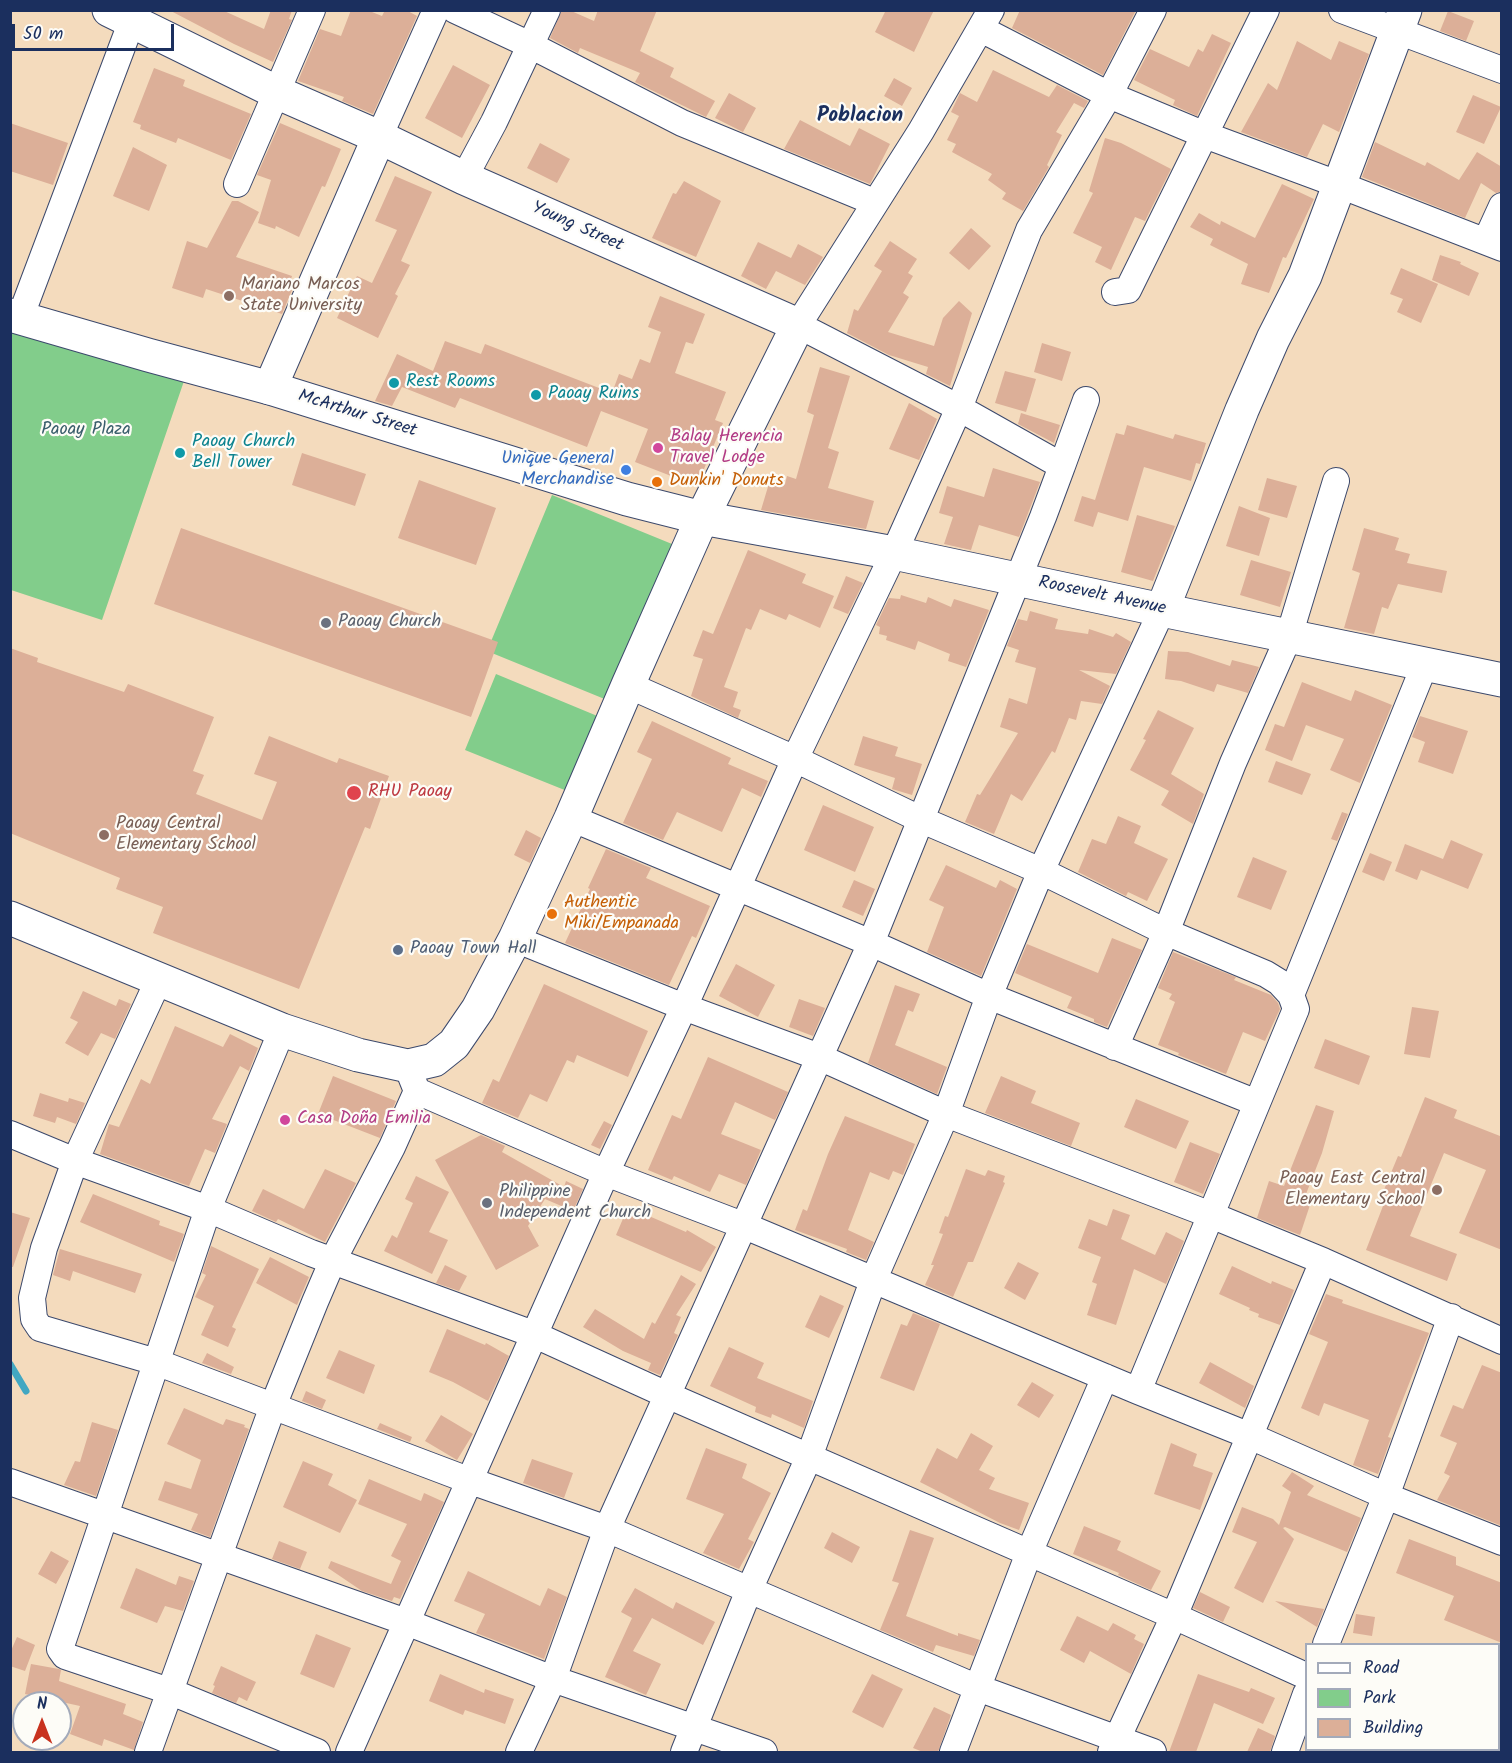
<!DOCTYPE html>
<meta charset="utf-8">
<style>
body{margin:0}
#map{position:relative;width:1512px;height:1763px;overflow:hidden;background:#f4dbbd;font-family:Kalam,sans-serif}
canvas{display:block}
.frame{position:absolute;inset:0;border:12px solid #1b2f5e;pointer-events:none}
.legend{position:absolute;left:1305px;top:1643px;width:195px;height:108px;box-sizing:border-box;background:#fdfcf7;border:2px solid #a3aaba;margin:0;padding:8px 10px;list-style:none;font-size:18px;color:#1b2f5e}
.legend li{display:flex;align-items:center;gap:12px;height:30px}
.legend b{width:30px;border:2px solid #a3aaba}
.north{position:absolute;left:12px;top:1691px;width:60px;height:60px;box-sizing:border-box;background:#fdfcf7;border:2px solid #a3aaba;border-radius:50%;rotate:0deg;font-size:16px;font-weight:700;line-height:24px;text-align:center;color:#1b2f5e}
.north::after{content:'';display:block;margin:auto;width:21px;height:27px;background:#c8321e;clip-path:polygon(50% 0,100% 100%,50% 72%,0 100%)}
.scale{position:absolute;left:12px;top:24px;width:162px;height:27px;box-sizing:border-box;border:3px solid #1b2f5e;border-top:0;padding-left:8px;font-size:18px;line-height:21px;white-space:nowrap;color:#1b2f5e;-webkit-text-stroke:4px #fdfcf7;paint-order:stroke}
</style>
<div id="map">
<canvas width="1512" height="1763"></canvas>
<div class="frame"></div>
<ul class="legend">
<li><b style="height:8px;background:#fff"></b>Road</li>
<li><b style="height:16px;background:#82cd8b"></b>Park</li>
<li><b style="height:16px;background:#dcaf98"></b>Building</li>
</ul>
<div class="north">N</div>
<div class="scale">50 m</div>
</div>
<script>
const ctx = document.querySelector('canvas').getContext('2d');
ctx.lineJoin = 'round';
function fillPath(path, color) { ctx.fillStyle = color; ctx.fill(path, 'evenodd'); }
const toPath = rows => new Path2D(rows.map(r => 'M' + r).join(''));
function strokePath(path, color, width, dash) { ctx.strokeStyle = color; ctx.lineWidth = width; ctx.lineCap = dash ? 'butt' : 'round'; ctx.setLineDash(dash || []); ctx.stroke(path); }
function write(font, color, halo, rows, align = 'center') {
  ctx.font = font + ' Kalam,sans-serif'; ctx.lineWidth = 4.5; ctx.setLineDash([]); ctx.textBaseline = 'middle'; ctx.strokeStyle = halo; ctx.fillStyle = color; for (const [text, x, y, turn = 0] of rows) {
    ctx.save(); ctx.translate(x, y); ctx.rotate((+turn || 0) * Math.PI / 180); ctx.textAlign = isNaN(turn) ? turn : align; if (halo) ctx.strokeText(text, 0, 0); ctx.fillText(text, 0, 0); ctx.restore();
  }
}
const green = toPath([
 [10,330,184,381,102,620,11,590],
 [552,495,672,544,607,700,487,651],
 [496,674,607,720,577,795,465,750]
]);
const stream = toPath([
 [10,1364,26,1391]
]);
const building = toPath([
 [169,10,222,10,264,29,271,10,292,10,289,19,292,20,273,62,234,44],
 [351,10,367,10,382,16,385,10,406,10,417,16,373,114,342,101,344,97,298,81,320,29,341,36],
 [562,10,569,10,594,21,598,10,657,10,640,51,674,68,670,77,715,101,706,117,635,82,640,73,580,48,578,53,550,38],
 [886,10,934,10,914,52,875,32],
 [1020,10,1136,10,1103,75,1012,28],
 [1448,11,1474,21,1466,41,1440,31],
 [1212,34,1231,43,1197,116,1173,105,1175,100,1134,80,1150,49,1189,67,1198,49,1203,52],
 [1297,41,1331,60,1339,41,1369,54,1339,132,1323,124,1307,157,1241,132,1268,83,1277,90],
 [453,65,490,85,462,138,425,118],
 [154,68,185,80,183,86,251,114,231,160,178,138,176,143,140,129,141,125,133,122],
 [993,70,1049,97,1057,85,1088,101,1084,108,1074,103,1056,132,1062,135,1047,165,1049,167,1023,211,1002,199,1006,193,988,180,992,174,952,152,956,144,947,140,959,116,951,112,960,93,977,102],
 [894,78,912,88,902,106,884,96],
 [729,93,756,108,743,132,715,118],
 [1473,95,1501,107,1484,144,1456,132],
 [800,120,850,146,859,128,890,144,870,184,784,149],
 [10,123,68,143,53,185,10,171],
 [280,123,341,149,325,187,322,186,299,237,276,226,275,229,258,223,271,180,257,175],
 [1105,138,1121,143,1171,169,1145,221,1135,217,1111,270,1095,262,1102,247,1073,233,1093,193,1089,191],
 [1375,142,1425,166,1427,162,1459,180,1477,152,1502,167,1502,191,1496,193,1481,183,1465,218,1362,177],
 [540,143,570,159,557,183,527,168],
 [133,147,167,165,149,211,113,196],
 [395,176,432,192,401,261,410,265,395,294,398,296,378,338,337,318,357,276,372,283,397,230,375,221],
 [684,181,721,201,696,257,652,238,673,193,676,194],
 [1282,184,1314,199,1286,258,1283,257,1269,293,1241,284,1248,264,1210,245,1213,239,1190,227,1199,213,1220,225,1221,221,1255,238],
 [232,201,238,201,259,212,236,257,292,276,288,289,292,290,282,314,206,289,203,298,172,288,187,241,207,248],
 [971,228,991,246,969,270,949,253],
 [890,241,917,259,908,273,913,276,903,293,909,297,888,332,934,346,943,318,959,301,972,313,950,386,926,374,928,367,889,355,847,333,854,309,858,311,882,271,874,266],
 [758,242,791,258,798,244,823,257,805,285,776,271,766,289,741,276],
 [1440,255,1461,262,1460,264,1479,273,1469,296,1432,280],
 [1401,268,1438,284,1421,323,1397,312,1403,299,1390,294],
 [660,296,705,314,693,344,686,342,675,373,726,392,715,420,723,423,697,486,635,462,648,429,601,411,587,447,460,398,455,408,402,387,392,406,375,401,397,354,433,371,445,341,481,354,485,344,612,393,619,374,632,379,640,359,650,363,661,332,648,327],
 [1042,343,1071,352,1062,381,1034,372],
 [820,367,850,376,828,448,839,452,828,488,874,501,866,529,761,510,770,480,785,484,787,476,796,479,814,415,807,412],
 [1005,371,1036,379,1026,412,995,403],
 [909,403,937,419,919,460,889,449],
 [1021,413,1060,425,1054,443,1018,424],
 [1127,425,1173,439,1175,434,1206,443,1200,464,1196,463,1191,481,1144,467,1128,521,1098,512,1093,527,1074,521,1082,496,1095,500,1116,433,1124,435],
 [302,453,366,474,355,506,292,485],
 [993,468,1040,482,1019,537,979,525,971,550,944,544,953,517,939,513,947,486,984,497],
 [1267,478,1297,486,1287,518,1258,510],
 [419,480,496,508,476,565,398,538],
 [1239,506,1270,518,1259,556,1226,546],
 [1137,515,1175,526,1153,581,1121,572],
 [181,528,498,642,471,717,154,604],
 [1364,528,1399,538,1395,550,1410,554,1407,563,1447,571,1442,593,1398,584,1388,609,1382,607,1374,634,1344,628,1360,573,1352,570],
 [748,550,806,574,802,583,834,596,820,628,789,614,786,620,760,609,751,630,746,628,724,687,738,692,733,707,741,710,738,718,691,696,703,659,693,656,703,630,713,634],
 [1251,560,1291,572,1280,607,1240,595],
 [846,576,863,583,848,614,833,608],
 [901,595,926,603,928,597,951,607,954,599,989,610,966,667,948,661,950,654,918,641,915,650,886,640,887,636,879,634,880,627,876,625,889,598,900,599],
 [1030,611,1058,619,1055,629,1088,634,1089,629,1113,637,1116,633,1131,642,1116,674,1079,670,1110,686,1102,704,1081,701,1076,720,1069,718,1055,753,1052,751,1022,801,1011,794,994,834,965,822,977,794,980,795,1018,733,1000,727,1009,698,1027,704,1036,668,1015,662,1019,650,1007,646,1018,619,1027,621],
 [10,648,38,658,37,662,124,692,128,684,214,717,193,771,204,775,196,794,262,820,277,782,254,774,269,736,337,763,339,758,389,776,370,829,365,827,299,989,153,933,163,907,116,889,120,878,10,833],
 [1168,651,1188,652,1230,666,1232,660,1259,667,1248,693,1217,684,1214,692,1181,681,1165,679],
 [1302,682,1351,701,1355,690,1392,705,1360,783,1330,770,1344,739,1306,725,1292,761,1265,750,1275,724,1284,727],
 [1158,710,1194,728,1171,774,1204,794,1193,824,1161,805,1169,791,1130,770,1146,740,1143,739],
 [1420,716,1468,731,1453,774,1418,762,1425,742,1412,737],
 [652,721,731,758,728,764,768,781,761,797,742,788,722,832,677,812,663,840,623,823,652,759,637,752],
 [863,736,898,747,895,756,922,764,912,795,892,789,895,778,854,765],
 [1276,761,1311,774,1302,795,1268,782],
 [823,805,874,827,855,872,804,850],
 [1342,812,1348,814,1337,841,1331,839],
 [1118,816,1141,826,1134,843,1168,859,1147,901,1128,892,1126,896,1078,872,1092,839,1106,844],
 [526,830,541,838,530,863,514,855],
 [1451,840,1483,854,1468,889,1421,870,1417,880,1395,871,1405,844,1443,859],
 [606,849,651,868,646,878,710,906,696,938,692,936,669,985,565,943,590,889,588,888],
 [1370,853,1392,862,1384,881,1362,872],
 [1253,857,1287,871,1271,910,1237,897],
 [946,865,996,888,1000,880,1017,889,981,976,927,952,944,907,929,900],
 [854,880,875,889,863,916,842,907],
 [1112,938,1142,950,1107,1027,1094,1022,1094,1019,1067,1008,1072,997,1015,973,1027,944,1098,973],
 [1173,952,1236,977,1234,980,1271,995,1278,1003,1280,1009,1265,1041,1243,1032,1226,1074,1178,1055,1179,1053,1158,1045,1175,1002,1169,999,1172,994,1158,988],
 [736,964,775,985,758,1017,719,996],
 [544,984,648,1031,628,1077,577,1055,574,1063,567,1060,547,1102,530,1094,518,1118,482,1103,493,1079,499,1082],
 [895,985,920,994,913,1012,908,1010,895,1045,947,1067,937,1094,868,1063],
 [83,991,116,1006,119,999,131,1004,115,1039,101,1033,88,1056,65,1043,78,1022,70,1018],
 [799,999,825,1008,813,1036,789,1027],
 [1412,1007,1439,1011,1430,1058,1404,1054],
 [175,1026,223,1047,230,1034,258,1048,249,1071,240,1066,212,1119,227,1124,215,1153,205,1149,189,1186,100,1154,109,1124,119,1127,141,1079,150,1084],
 [1325,1039,1370,1056,1359,1085,1314,1068],
 [708,1057,788,1092,775,1120,735,1102,721,1134,761,1150,746,1185,719,1174,710,1192,674,1176,672,1180,648,1170,672,1115,681,1119],
 [333,1076,396,1101,380,1138,318,1114],
 [1001,1076,1036,1091,1031,1103,1080,1123,1071,1146,985,1113],
 [40,1093,68,1102,69,1098,85,1103,76,1124,57,1117,55,1123,33,1116],
 [1425,1097,1457,1110,1454,1118,1500,1136,1502,1132,1502,1250,1459,1233,1486,1170,1444,1153,1410,1236,1457,1254,1447,1281,1366,1250,1383,1206,1378,1204,1398,1156,1401,1157],
 [1136,1099,1189,1121,1176,1149,1124,1127],
 [1316,1105,1334,1111,1322,1153,1306,1194,1313,1196,1300,1235,1257,1218,1269,1181,1284,1186],
 [845,1116,915,1144,903,1175,893,1171,889,1180,870,1172,848,1230,874,1242,866,1260,846,1252,847,1249,795,1230,803,1209,807,1211,828,1154],
 [604,1121,612,1125,600,1149,591,1145],
 [481,1135,505,1146,502,1152,564,1187,566,1181,583,1189,573,1211,545,1199,528,1226,539,1246,496,1270,435,1160],
 [1190,1142,1220,1154,1203,1194,1174,1182],
 [325,1169,356,1183,325,1242,278,1219,276,1222,252,1211,263,1189,304,1209],
 [966,1169,985,1176,988,1170,1005,1176,1003,1182,1005,1183,973,1262,968,1262,953,1297,925,1285,934,1265,931,1265,943,1234,939,1233,945,1216,948,1217],
 [416,1176,449,1192,429,1232,448,1240,432,1274,384,1251,392,1235,397,1238,413,1203,405,1199],
 [93,1194,160,1221,159,1225,184,1234,174,1262,80,1222],
 [628,1207,686,1232,687,1230,716,1247,701,1272,616,1235],
 [1113,1209,1130,1215,1121,1239,1155,1255,1166,1232,1184,1241,1166,1284,1134,1269,1116,1325,1087,1315,1097,1284,1092,1282,1101,1257,1078,1248,1089,1219,1107,1226],
 [10,1212,30,1218,13,1267,10,1267],
 [211,1246,259,1269,232,1327,236,1329,228,1347,201,1335,214,1306,195,1297,206,1275,202,1273],
 [60,1249,142,1274,135,1293,73,1271,70,1281,53,1275],
 [270,1257,309,1277,297,1305,256,1283],
 [1018,1262,1039,1273,1025,1300,1004,1288],
 [445,1265,467,1276,459,1291,436,1283],
 [1232,1266,1271,1284,1272,1281,1294,1290,1280,1325,1258,1317,1259,1314,1249,1310,1250,1308,1219,1294],
 [681,1275,696,1284,676,1315,681,1317,674,1333,678,1335,660,1375,648,1370,651,1363,623,1351,583,1327,595,1309,644,1339,652,1322,655,1324],
 [1326,1294,1343,1300,1342,1303,1429,1333,1388,1437,1391,1438,1378,1474,1353,1465,1369,1420,1324,1403,1319,1416,1301,1408,1328,1342,1309,1334],
 [820,1295,844,1306,829,1338,805,1327],
 [913,1313,940,1324,914,1391,880,1378,901,1324,907,1326],
 [447,1329,485,1345,486,1343,509,1356,488,1401,453,1382,429,1372],
 [729,1347,764,1363,757,1378,813,1401,804,1428,772,1414,771,1418,755,1412,756,1407,710,1386],
 [339,1350,375,1365,364,1394,326,1378],
 [207,1353,234,1367,231,1374,202,1363],
 [1210,1362,1254,1386,1245,1408,1199,1383],
 [1482,1365,1502,1373,1502,1526,1437,1500,1450,1476,1444,1473,1457,1443,1440,1436,1453,1405,1463,1409],
 [1032,1382,1054,1395,1039,1418,1017,1405],
 [306,1391,326,1400,322,1409,302,1401],
 [184,1408,223,1425,226,1419,245,1425,244,1427,249,1429,210,1537,191,1530,198,1514,158,1500,165,1481,191,1489,201,1460,167,1444],
 [441,1415,473,1434,457,1460,425,1441],
 [92,1422,118,1430,96,1496,64,1485,75,1461,80,1462],
 [380,1423,412,1437,410,1442,377,1429],
 [971,1433,993,1446,979,1470,995,1478,989,1489,1029,1503,1019,1530,1000,1523,920,1482,937,1448,957,1459],
 [1171,1443,1197,1454,1193,1466,1213,1473,1200,1510,1154,1494],
 [706,1448,747,1464,742,1478,771,1493,748,1539,754,1542,739,1569,703,1553,724,1514,686,1499],
 [532,1459,573,1473,564,1498,523,1483],
 [303,1461,333,1474,328,1485,357,1500,340,1533,283,1507],
 [1292,1472,1314,1486,1307,1495,1361,1518,1347,1552,1285,1527,1283,1528,1294,1539,1263,1603,1234,1588,1257,1542,1232,1532,1242,1507,1273,1519,1279,1525,1291,1492,1282,1486],
 [369,1479,421,1501,424,1493,444,1502,400,1599,394,1597,392,1601,362,1591,328,1568,331,1561,391,1584,401,1561,391,1556,407,1524,358,1504],
 [1084,1526,1121,1541,1117,1550,1161,1571,1151,1590,1118,1575,1119,1573,1073,1554],
 [910,1530,934,1538,906,1616,958,1636,958,1633,980,1640,974,1656,936,1645,933,1652,880,1630,899,1583,892,1581],
 [832,1532,860,1547,852,1563,824,1548],
 [1409,1539,1456,1557,1456,1565,1502,1583,1502,1643,1444,1620,1454,1596,1396,1573],
 [279,1541,307,1552,300,1569,272,1559],
 [51,1551,69,1561,56,1584,38,1574],
 [136,1568,176,1585,179,1576,194,1581,183,1611,165,1606,157,1623,120,1608],
 [468,1571,540,1606,548,1588,567,1597,544,1659,476,1633,485,1614,454,1601],
 [635,1588,673,1609,676,1602,715,1622,703,1645,652,1618,633,1651,661,1664,646,1695,605,1677,632,1618,621,1612],
 [1200,1592,1230,1607,1223,1622,1193,1608],
 [1275,1601,1324,1609,1317,1627],
 [1356,1614,1375,1617,1372,1636,1353,1633],
 [1077,1616,1108,1631,1113,1623,1136,1635,1134,1639,1144,1644,1131,1674,1090,1651,1084,1663,1060,1650],
 [316,1634,351,1648,334,1688,300,1674],
 [17,1637,35,1645,25,1671,10,1666,10,1653],
 [31,1664,59,1669,61,1670,59,1681,126,1704,123,1714,143,1722,134,1750,104,1739,102,1746,70,1734,80,1706,25,1694],
 [221,1666,256,1682,247,1701,239,1697,236,1703,212,1693,215,1686,213,1685],
 [440,1674,484,1693,485,1689,514,1699,505,1724,465,1710,463,1715,429,1701],
 [872,1674,903,1689,883,1728,852,1712],
 [1198,1674,1249,1692,1251,1688,1275,1698,1263,1724,1214,1703,1196,1752,1169,1752],
 [934,1707,951,1715,938,1752,923,1752,913,1748],
 [1258,1728,1275,1736,1270,1752,1247,1752]
]);
const minor = toPath([
 [455,10,530,45,682,123,874,202],
 [1342,10,1502,70],
 [981,29,1109,95,1205,135,1340,185,1502,248],
 [379,137,436,10],
 [464,178,494,122,547,10],
 [237,184,312,10],
 [1486,241,1502,206],
 [1115,292,1128,290,1266,10],
 [20,318,136,10],
 [1062,466,1086,400],
 [628,685,795,759,922,820,1041,871,1166,932,1266,974,1279,982,1291,995,1296,1009,1138,1391],
 [571,818,871,943,989,996,1257,1103],
 [515,939,684,1007,819,1057,946,1114,1211,1215,1323,1261,1502,1341],
 [159,979,75,1161,44,1248,32,1298,34,1319,40,1328,156,1362,468,1480,607,1529,978,1688,1153,1752],
 [1291,995,1425,664],
 [282,1030,208,1209,60,1649,65,1656,169,1691,317,1752],
 [1115,1047,1166,932,1233,763,1289,636,1336,481],
 [417,1091,606,1173,745,1226,1138,1391,1250,1436,1386,1496,1502,1542],
 [10,1134,75,1161,208,1209,311,1253,533,1334,667,1395,1174,1616,1306,1676],
 [10,1482,406,1622,553,1679,764,1752],
 [1326,1644,1386,1496,1451,1317],
 [148,1752,273,1406,315,1302,333,1260,392,1147,417,1091,411,1076],
 [349,1752,606,1173,684,1007,795,759,894,553,959,408,1029,230,1109,95,1153,10],
 [519,1752,553,1679,607,1529,871,943,1043,517,1062,466,959,408,798,325,921,131,991,10],
 [684,1752,749,1590,809,1457,873,1281,946,1114,989,996,1041,871,1162,610],
 [953,1752,1029,1553,1105,1377],
 [1111,1752,1174,1616,1323,1261],
 [1285,1752,1306,1694]
]);
const tertiary = toPath([
 [109,10,276,92,379,137,464,178,798,325,702,518],
 [270,388,379,137]
]);
const secondary = toPath([
 [1162,610,1242,410,1273,339,1305,276,1405,10],
 [10,918,282,1030,358,1055,408,1066,434,1060,454,1044,478,1009,515,939,571,818,628,685,702,518]
]);
const primary = toPath([
 [10,315,148,355,270,388,627,499,702,518,894,553,1162,610,1502,680]
]);
const markers = [
 [229,296,6,"#8d6e63"],
 [394,383,6,"#0f9aa8"],
 [536,395,6,"#0f9aa8"],
 [658,448,6,"#d1479c"],
 [180,453,6,"#0f9aa8"],
 [626,470,6,"#3f7fe0"],
 [657,482,6,"#e8710a"],
 [326,623,6,"#6b7280"],
 [354,793,8,"#e0444e"],
 [104,835,6,"#8d6e63"],
 [552,914,6,"#e8710a"],
 [398,950,6,"#5c6f8a"],
 [285,1120,6,"#d1479c"],
 [1437,1190,6,"#8d6e63"],
 [487,1203,6,"#6b7280"]
];
const streetNames = [
 ["Young Street",577,228,24],
 ["McArthur Street",357,415,17],
 ["Roosevelt Avenue",1102,597,12]
];
const educationNames = [
 ["Mariano Marcos",241,286],
 ["State University",241,307],
 ["Paoay Central",116,825],
 ["Elementary School",116,846],
 ["Paoay East Central",1425,1180,"right"],
 ["Elementary School",1425,1201,"right"]
];
const cultureNames = [
 ["Rest Rooms",406,383],
 ["Paoay Ruins",548,395],
 ["Paoay Church",192,443],
 ["Bell Tower",192,464]
];
const parkNames = [
 ["Paoay Plaza",86,431]
];
const hotelNames = [
 ["Balay Herencia",670,438],
 ["Travel Lodge",670,459],
 ["Casa Doña Emilia",297,1120]
];
const shopNames = [
 ["Unique General",614,460],
 ["Merchandise",614,481]
];
const foodNames = [
 ["Dunkin' Donuts",669,482],
 ["Authentic",564,904],
 ["Miki/Empanada",564,925]
];
const worshipNames = [
 ["Paoay Church",338,623],
 ["Philippine",499,1193],
 ["Independent Church",499,1214]
];
const healthNames = [
 ["RHU Paoay",368,793]
];
const serviceNames = [
 ["Paoay Town Hall",410,950]
];
const quarterNames = [
 ["Poblacion",860,117]
];
fillPath(green, '#82cd8b');
strokePath(stream, '#42a7c2', 7);
fillPath(building, '#dcaf98');
strokePath(minor, '#3c496c', 28);
strokePath(tertiary, '#3c496c', 35);
strokePath(secondary, '#3c496c', 35);
strokePath(primary, '#3c496c', 35);
strokePath(minor, '#fff', 26);
strokePath(tertiary, '#fff', 33);
strokePath(secondary, '#fff', 33);
strokePath(primary, '#fff', 33);
for (const [x, y, r, color] of markers) { const dot = new Path2D(); dot.arc(x, y, r, 0, 2 * Math.PI); ctx.fillStyle = color; ctx.fill(dot); strokePath(dot, '#fdfcf7', 2); }
write('18px', '#1b2f5e', '#fdfcf7', streetNames);
write('18px', '#785e54', '#fdfcf7', educationNames, 'left');
write('18px', '#0d838f', '#fdfcf7', cultureNames, 'left');
write('18px', '#3a5e6c', '#fdfcf7', parkNames);
write('18px', '#b23c85', '#fdfcf7', hotelNames, 'left');
write('18px', '#366cbe', '#fdfcf7', shopNames, 'right');
write('18px', '#c56008', '#fdfcf7', foodNames, 'left');
write('18px', '#5b616d', '#fdfcf7', worshipNames, 'left');
write('18px', '#be3a42', '#fdfcf7', healthNames, 'left');
write('18px', '#4e5e75', '#fdfcf7', serviceNames, 'left');
write('bold 21px', '#1b2f5e', '#fdfcf7', quarterNames);
</script>
